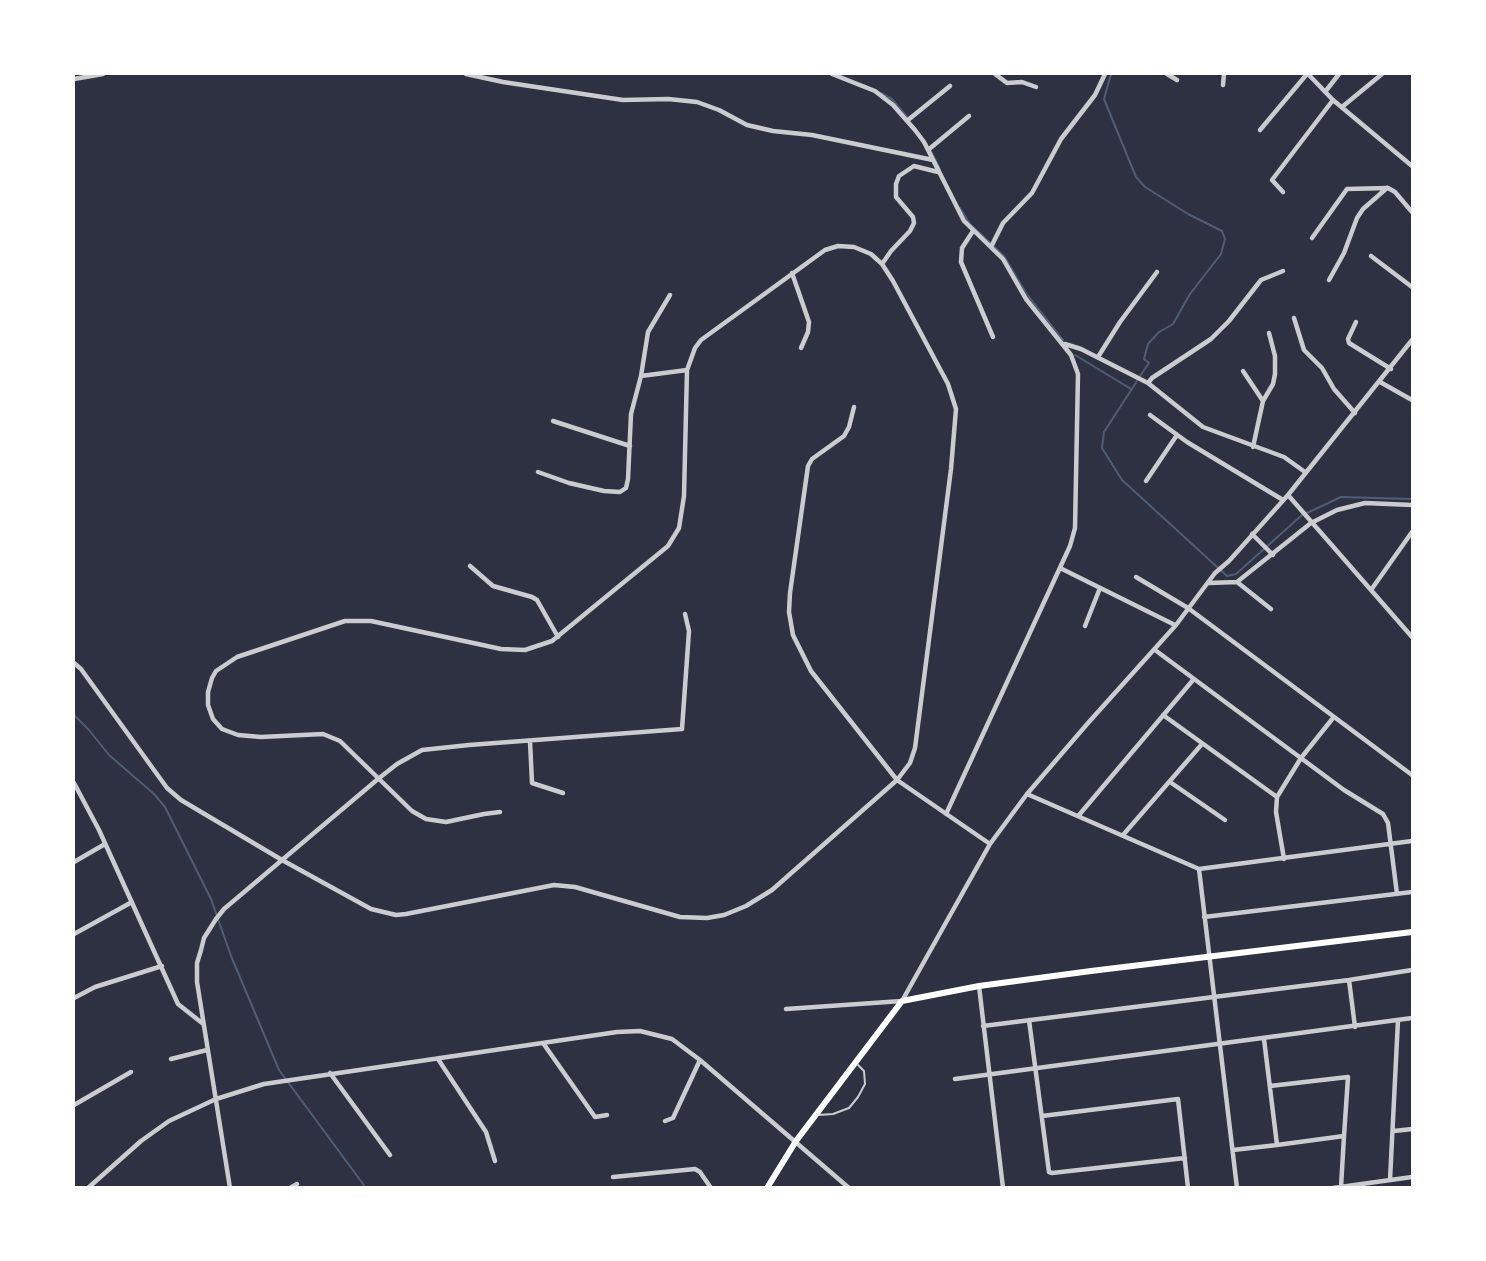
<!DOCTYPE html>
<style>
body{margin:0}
#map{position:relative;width:1486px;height:1261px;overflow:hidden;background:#2d3142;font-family:Inter,sans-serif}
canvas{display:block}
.frame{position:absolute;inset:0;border:75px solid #fff;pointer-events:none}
</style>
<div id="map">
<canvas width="1486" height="1261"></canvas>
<div class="frame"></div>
</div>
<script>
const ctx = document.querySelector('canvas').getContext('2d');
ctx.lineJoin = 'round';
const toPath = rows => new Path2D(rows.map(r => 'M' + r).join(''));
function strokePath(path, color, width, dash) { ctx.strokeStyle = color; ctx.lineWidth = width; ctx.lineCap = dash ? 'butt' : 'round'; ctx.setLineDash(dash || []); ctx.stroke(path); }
const stream = toPath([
 [1111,74,1104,99,1136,177,1145,187,1188,214,1222,231,1225,239,1221,254,1190,294,1173,324,1159,332,1148,344,1144,359,1149,363,1140,376],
 [881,93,892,99,907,117],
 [931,151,940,169],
 [960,208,970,224,1004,256,1026,293,1063,340],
 [1075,355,1131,389],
 [1137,381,1104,432,1102,448,1122,480,1227,576,1236,574,1302,515],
 [1307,513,1341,497,1412,499],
 [74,715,89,730,109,755,154,794,165,807,211,899,231,956,279,1070,366,1188]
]);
const service = toPath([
 [818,1115,833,1114,849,1108,858,1097,865,1084,864,1071,858,1065]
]);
const minor = toPath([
 [466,74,503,82,623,100,668,99,697,102,719,110,747,125,773,131,812,135,933,160],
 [832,74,875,91,893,105,915,130,924,142,964,221,1003,259,1026,299,1071,355,1078,374,1075,528,1070,546,946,814],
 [995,74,1007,83,1022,82,1036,87],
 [1167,74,1177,80],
 [1308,74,1333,100,1412,166],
 [74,79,103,74],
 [1223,85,1224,74],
 [1325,92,1339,74],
 [1342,107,1382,74],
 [908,120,950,86],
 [1260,130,1307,74],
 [928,150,969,116],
 [1283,192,1272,180,1333,100],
 [973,231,962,248,961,262,993,337],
 [1312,238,1347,189,1388,188,1395,192,1412,212],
 [991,247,1003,223,1032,193,1061,139,1095,95,1105,74],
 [1371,256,1412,287],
 [882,264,891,251,910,231,914,223,913,217,896,197,896,184,899,176,914,166,938,172],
 [792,273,809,322,808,332,801,348],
 [1329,280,1344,253,1357,218,1363,209,1387,188],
 [1294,318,1304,350,1322,368,1334,389,1355,413],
 [1356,322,1348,339,1349,343,1391,369],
 [1065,344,1081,349,1148,383,1203,427,1284,457,1305,472],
 [1098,357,1120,322,1157,272],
 [1243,371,1263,401,1253,447],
 [641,376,687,370],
 [1380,382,1412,400],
 [1148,383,1152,378,1211,339,1229,321,1261,280,1283,271],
 [1263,401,1273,384,1275,374,1275,356,1269,333],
 [854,407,849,427,844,436,812,459,808,466,790,593,789,612,793,635,811,671,897,780,990,844],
 [1150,415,1187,442,1283,500],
 [553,421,630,446],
 [538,472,569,483,604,491,620,492,626,488,628,479,631,414,641,376,648,332,670,295],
 [1146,481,1177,435],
 [1288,495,1412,637],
 [1252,534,1273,555],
 [470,566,493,586,532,597,537,600,558,637],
 [1060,568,1175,625],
 [1136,577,1188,608,1412,775],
 [1237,582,1271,609],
 [1209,583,1237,582,1311,523,1337,510,1365,503,1412,505],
 [1371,590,1412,532],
 [1085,626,1100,588],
 [1155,650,1344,790,1383,814,1388,823,1397,894],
 [74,663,81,669,167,788,181,800,282,860,371,909,396,915,406,914,554,885,575,887,680,917,707,918,724,915,746,906,772,890,897,780,910,763,915,748,951,469,956,409,948,384,893,281,882,264,871,254,854,247,838,246,825,250,701,340,695,348,687,370,684,496,679,528,668,546,552,641,525,650,501,649,371,621,345,621,237,657,216,671,212,678,208,692,208,705,213,719,222,729,238,735,261,737,323,734,340,741,412,811,426,819,446,822,484,814,500,812],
 [1163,715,1277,797],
 [530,741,532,783,563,793],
 [1170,782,1225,820],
 [74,783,99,830,178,1004,202,1023],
 [1027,794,1199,869],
 [1079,815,1193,680],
 [1123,835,1202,744],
 [1284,859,1276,812,1277,797,1301,758,1333,718],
 [74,862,105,844],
 [1199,869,1237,1188],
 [1199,869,1412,841],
 [1204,917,1412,892],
 [74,934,132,902],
 [1349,980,1355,1027],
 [979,986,1003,1188],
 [74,998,95,987,162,966],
 [786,1009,902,1001,990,844,1027,794,1088,723,1176,625,1215,573,1229,561,1288,495,1412,340],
 [1029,1020,1049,1172,1052,1173,1185,1158],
 [983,1026,1349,980,1412,970],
 [1264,1039,1277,1145,1344,1136,1341,1187],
 [543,1043,595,1117,607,1115],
 [171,1059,207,1050],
 [438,1059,486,1132,495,1161],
 [330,1073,390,1155],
 [955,1079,1412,1018],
 [1270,1086,1348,1077,1344,1136],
 [74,1105,131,1072],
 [1042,1116,1178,1099,1188,1188],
 [665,1121,673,1118,700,1060],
 [1394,1131,1412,1129],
 [1233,1150,1277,1145],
 [613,1177,695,1169,700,1172,711,1188],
 [1390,1180,1398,1020],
 [88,1188,141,1141,169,1121,216,1099,264,1084,617,1032,640,1031,672,1039,700,1060,849,1188],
 [230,1188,197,982,197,963,201,950,204,938,216,919,224,909,378,779,397,764,422,750,469,745,682,729,689,631,685,614],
 [290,1188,297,1184],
 [1333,1188,1412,1177]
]);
const secondary = toPath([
 [767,1188,796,1141,902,1001,979,986,1091,971,1412,932]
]);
strokePath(stream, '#4f5d75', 2);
strokePath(service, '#caccd0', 2);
strokePath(minor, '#caccd0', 4.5);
strokePath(secondary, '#fff', 6);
</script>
